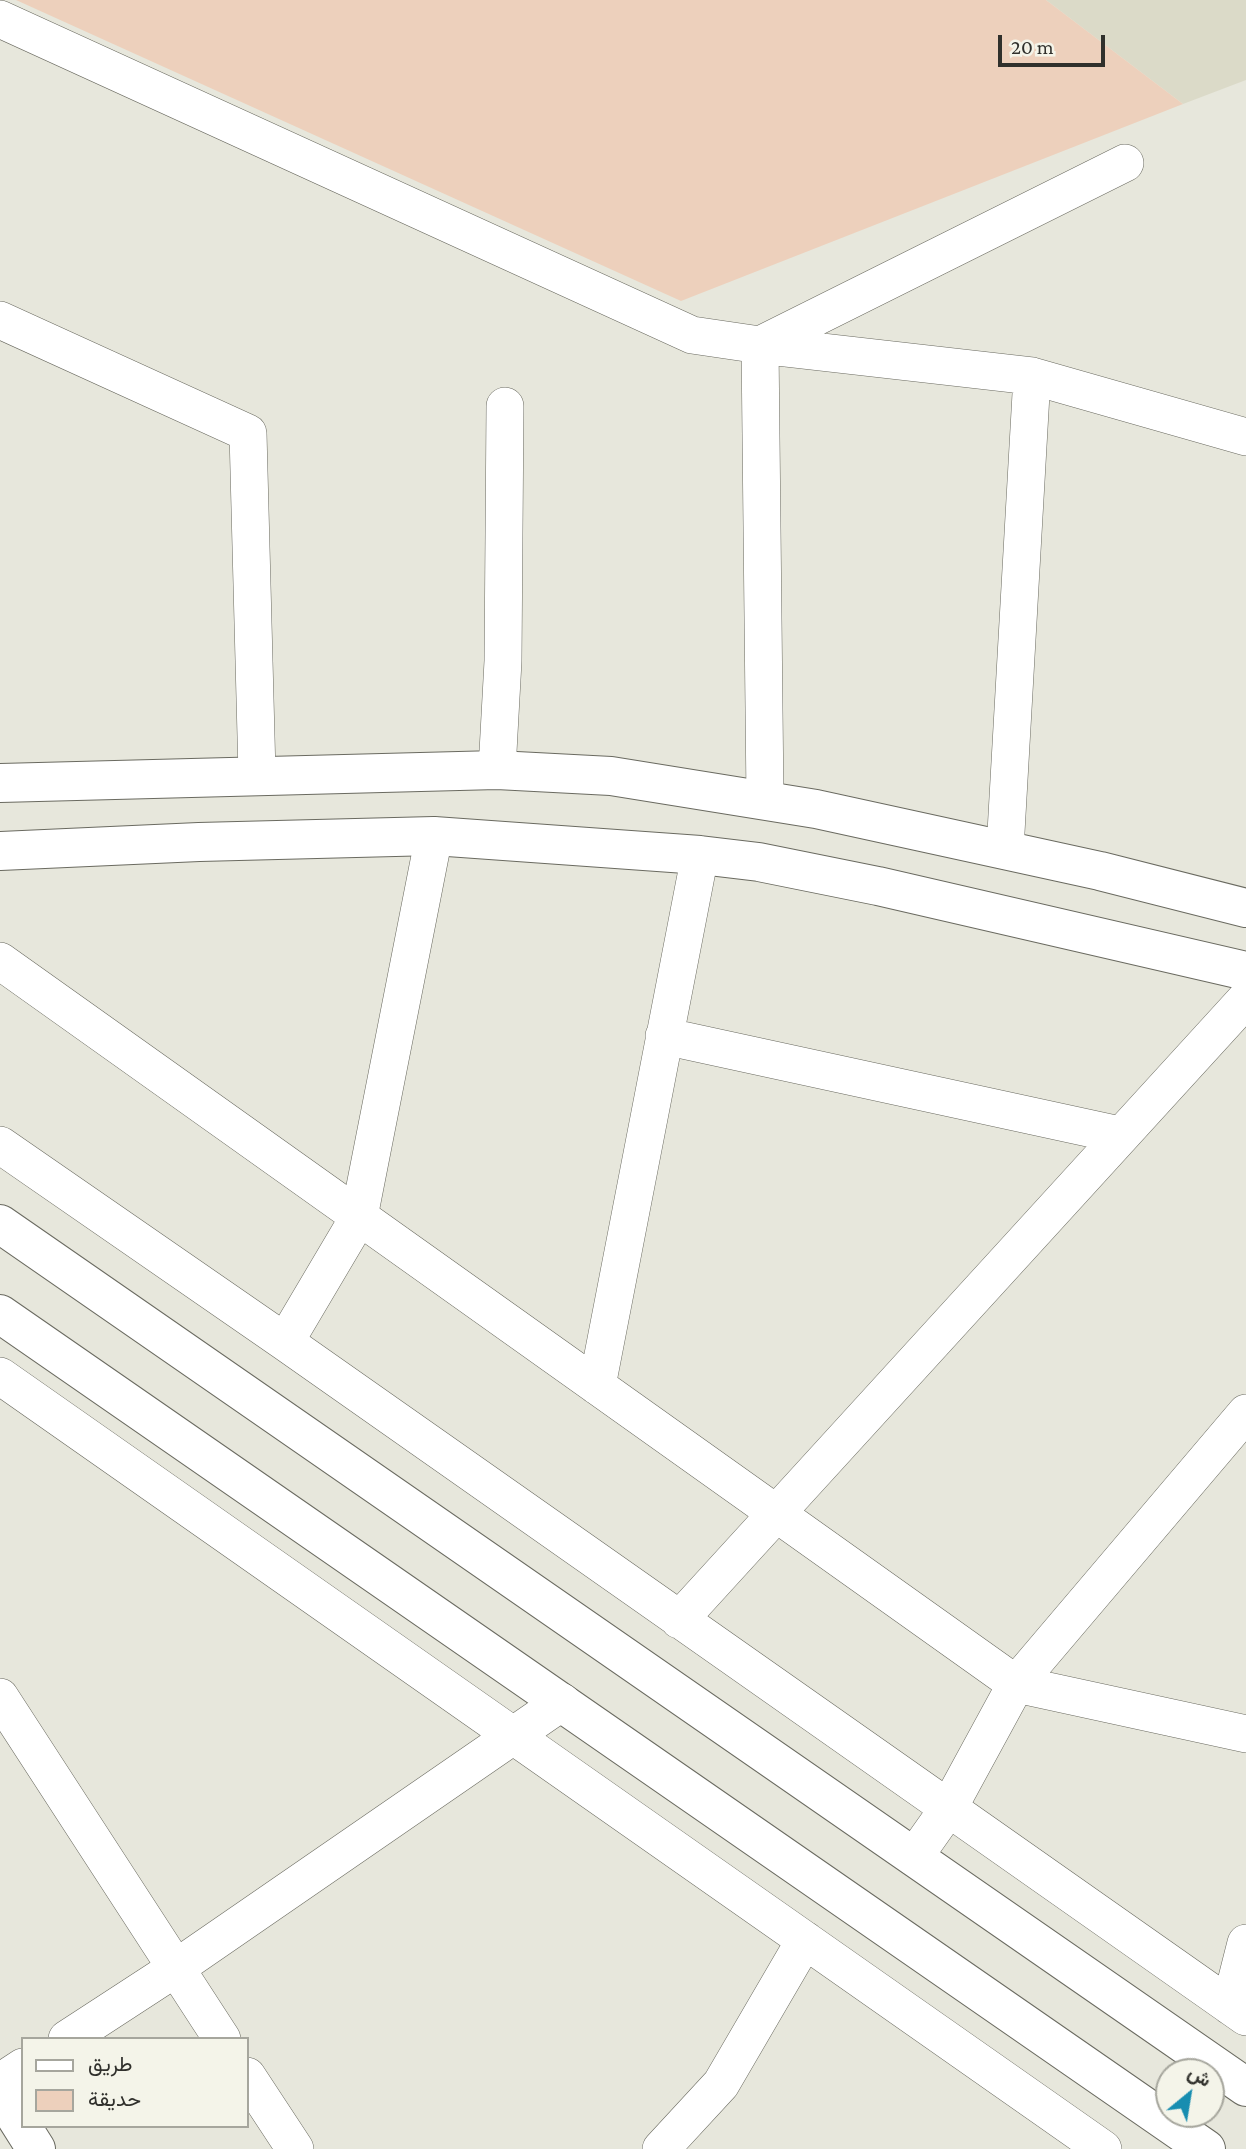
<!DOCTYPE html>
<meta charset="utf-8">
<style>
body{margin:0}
#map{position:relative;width:1246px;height:2149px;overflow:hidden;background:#e7e7dc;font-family:"Crimson Pro",Vazirmatn,serif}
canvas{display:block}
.legend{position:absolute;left:21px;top:2037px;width:228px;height:91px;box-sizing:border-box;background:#f4f4e9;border:2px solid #a6a69d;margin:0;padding:9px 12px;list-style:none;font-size:21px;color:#30302c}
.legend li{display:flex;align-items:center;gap:14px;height:35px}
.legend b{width:35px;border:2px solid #a6a69d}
.north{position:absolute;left:1155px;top:2058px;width:70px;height:70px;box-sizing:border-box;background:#f4f4e9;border:2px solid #a6a69d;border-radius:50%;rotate:30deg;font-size:19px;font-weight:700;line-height:28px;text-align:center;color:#30302c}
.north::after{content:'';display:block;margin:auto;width:24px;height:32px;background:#178db0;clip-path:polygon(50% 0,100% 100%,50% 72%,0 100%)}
.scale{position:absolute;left:998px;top:35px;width:107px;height:32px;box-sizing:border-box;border:4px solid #30302c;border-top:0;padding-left:9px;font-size:21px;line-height:24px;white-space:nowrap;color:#30302c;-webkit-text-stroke:5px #f4f4e9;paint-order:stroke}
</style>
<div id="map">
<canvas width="1246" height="2149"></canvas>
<ul class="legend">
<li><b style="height:9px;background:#fff"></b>طريق</li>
<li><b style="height:19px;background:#edd0bc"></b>حديقة</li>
</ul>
<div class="north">ش</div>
<div class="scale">20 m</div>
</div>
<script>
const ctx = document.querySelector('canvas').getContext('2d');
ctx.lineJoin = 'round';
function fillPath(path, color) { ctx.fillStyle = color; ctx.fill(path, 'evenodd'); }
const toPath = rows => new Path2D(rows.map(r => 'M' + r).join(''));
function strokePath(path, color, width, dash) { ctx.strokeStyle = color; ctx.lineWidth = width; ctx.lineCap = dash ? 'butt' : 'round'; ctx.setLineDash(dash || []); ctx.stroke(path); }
const built = toPath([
 [1046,0,1246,0,1246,80,1183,104]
]);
const green = toPath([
 [16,0,1046,0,1183,104,681,301]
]);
const street = toPath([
 [0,19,692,335,760,345,1032,376,1246,437],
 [0,320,248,433,257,774],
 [760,345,765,799],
 [760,345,1125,163],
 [497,770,503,661,505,406],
 [1005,850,1032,376],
 [0,961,1016,1684,1246,1734],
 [664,1036,1120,1135],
 [0,1145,285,1342,1246,2017],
 [285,1342,359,1217,434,836],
 [0,1376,1103,2149],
 [597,1386,700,855],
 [679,1620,1246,999],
 [0,1697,222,2039],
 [914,1857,948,1809,1016,1684,1246,1413],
 [1230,2006,1246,1943],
 [67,2039,176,1968,562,1702],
 [247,2076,295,2149],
 [0,2082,23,2067],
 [661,2149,721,2084,805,1940]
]);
const secondary = toPath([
 [0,783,497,770,611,776,816,809,1100,871,1246,908],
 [0,851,199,842,434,836,700,855,759,862,878,886,1246,971],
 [0,1224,1246,2087],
 [0,1314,1206,2149],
 [0,2092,36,2149]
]);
fillPath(built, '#dbdac8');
fillPath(green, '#edd0bc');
strokePath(street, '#6a6a60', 38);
strokePath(secondary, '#6a6a60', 40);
strokePath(street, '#fff', 37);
strokePath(secondary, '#fff', 38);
</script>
